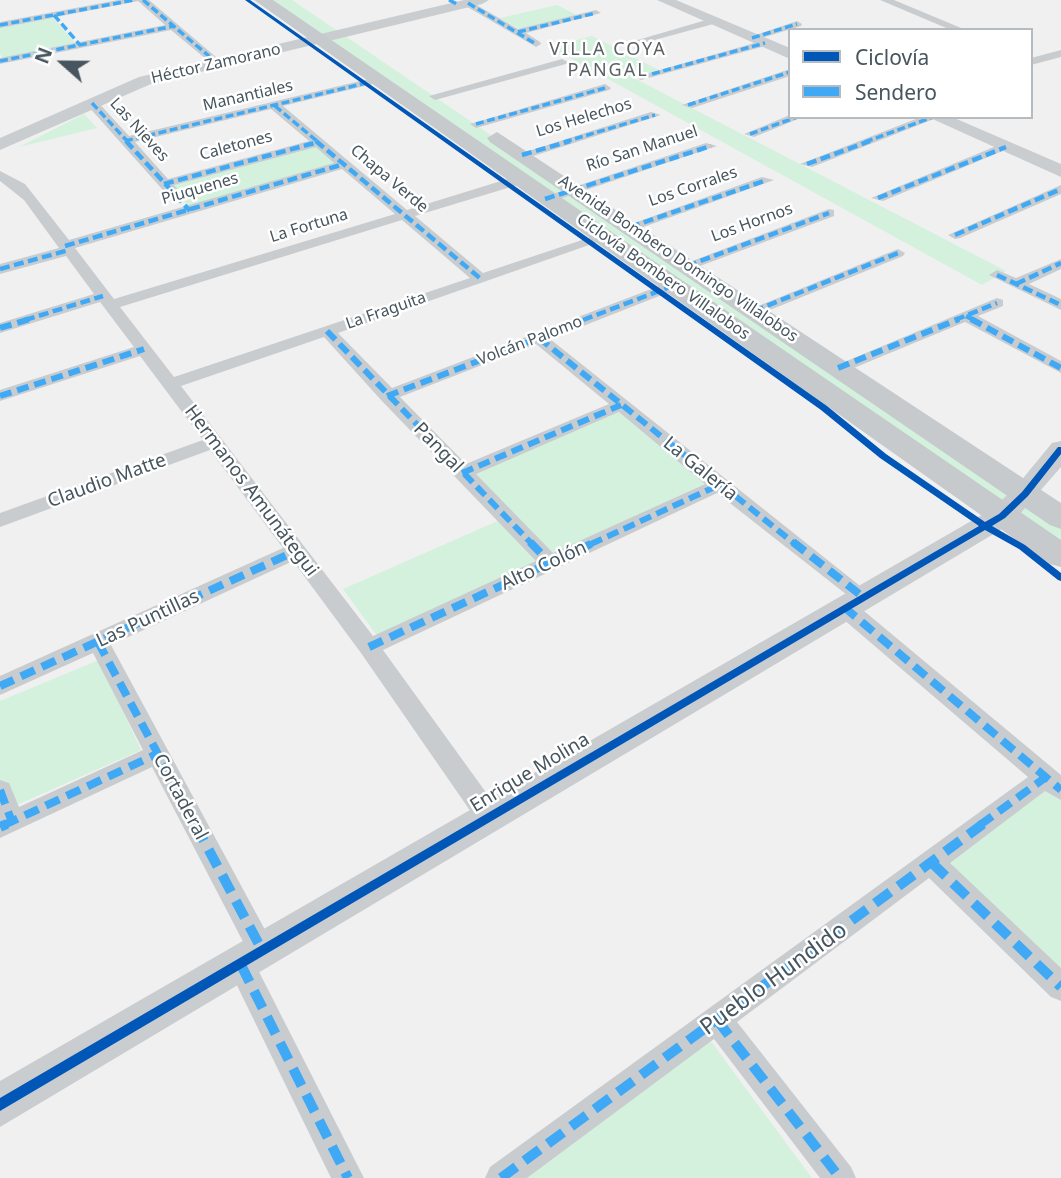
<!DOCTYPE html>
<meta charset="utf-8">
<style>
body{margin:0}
#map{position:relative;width:1061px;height:1178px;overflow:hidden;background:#f1f0f0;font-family:"Noto Sans",sans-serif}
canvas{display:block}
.legend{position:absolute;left:788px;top:28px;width:245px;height:91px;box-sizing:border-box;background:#fff;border:2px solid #b5bbbf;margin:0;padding:9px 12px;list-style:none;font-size:21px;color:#46555e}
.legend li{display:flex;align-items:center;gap:14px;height:35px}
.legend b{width:35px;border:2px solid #b5bbbf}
.north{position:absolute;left:28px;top:28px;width:70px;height:70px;-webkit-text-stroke:5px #fff;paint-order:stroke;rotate:291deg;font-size:19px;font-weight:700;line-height:28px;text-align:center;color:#46555e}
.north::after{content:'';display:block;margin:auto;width:24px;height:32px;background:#46555e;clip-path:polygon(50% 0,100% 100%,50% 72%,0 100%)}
</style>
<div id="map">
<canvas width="1061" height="1178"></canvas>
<ul class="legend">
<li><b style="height:9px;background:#0057b8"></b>Ciclovía</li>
<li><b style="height:9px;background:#3fa9f5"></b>Sendero</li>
</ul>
<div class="north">N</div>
</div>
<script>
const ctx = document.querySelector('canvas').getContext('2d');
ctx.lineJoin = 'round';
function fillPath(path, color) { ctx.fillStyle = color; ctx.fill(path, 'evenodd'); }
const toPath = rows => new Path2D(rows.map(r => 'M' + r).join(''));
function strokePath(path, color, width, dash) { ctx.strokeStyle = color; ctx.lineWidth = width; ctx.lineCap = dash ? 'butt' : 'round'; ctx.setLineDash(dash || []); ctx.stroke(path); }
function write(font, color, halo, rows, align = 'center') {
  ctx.font = font + ' "Noto Sans",sans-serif'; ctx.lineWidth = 5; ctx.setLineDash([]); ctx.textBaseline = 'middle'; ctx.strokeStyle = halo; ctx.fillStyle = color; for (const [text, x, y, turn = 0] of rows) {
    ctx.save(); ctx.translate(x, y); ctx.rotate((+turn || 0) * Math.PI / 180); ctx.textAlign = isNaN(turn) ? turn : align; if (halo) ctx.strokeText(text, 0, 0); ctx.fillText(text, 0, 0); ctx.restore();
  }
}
const green = toPath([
 [268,0,292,0,1061,522,1061,552],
 [557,5,577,15,520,29,500,18],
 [52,16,76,44,4,59,0,54,0,26],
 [592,36,659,70,634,78,1006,271,982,285,550,47],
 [84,114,97,128,19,147],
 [315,145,336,163,188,206,170,186],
 [622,411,706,483,378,637,343,589,509,516,470,475],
 [99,660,141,750,10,808,0,780,0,701],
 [1047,788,1061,800,1061,975,945,863],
 [710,1040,812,1178,527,1178]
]);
const street = toPath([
 [118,0,149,0,223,63,213,65,171,30,0,64,0,58,165,25,138,1,0,28,0,22,118,0],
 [468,0,518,29,596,10,601,13,526,33,540,42,541,44,536,47,464,5,464,1,468,0],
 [880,0,894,0,966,30,951,30,880,0],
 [713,18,717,19,717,23,629,47,624,44,713,18],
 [797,21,802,24,801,26,752,41,747,38,797,21],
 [765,40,770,43,769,45,641,80,635,77,765,40],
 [1061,50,1061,57,1031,65,1031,58,1061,50],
 [562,59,568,62,566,64,435,100,429,96,562,59],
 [790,69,790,76,692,108,682,105,790,69],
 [377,77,381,78,381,82,283,106,407,210,514,177,524,177,524,183,415,216,483,273,597,235,607,235,609,238,338,333,392,388,667,283,677,283,677,289,550,339,874,597,870,602,856,602,717,493,383,650,498,809,502,817,498,825,489,828,480,825,361,653,293,561,111,645,277,952,273,961,263,965,254,962,364,1178,331,1178,227,965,231,956,241,952,250,955,152,767,0,838,0,780,9,783,19,807,143,750,93,653,0,695,0,676,283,548,210,450,0,527,0,513,203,440,140,356,0,401,0,390,134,347,100,302,0,333,0,323,94,294,66,256,0,274,0,264,59,248,24,200,0,181,0,171,25,184,69,240,334,163,316,147,174,185,182,195,170,198,88,106,88,100,96,100,129,136,377,77],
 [271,109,309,141,168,179,135,142,271,109],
 [342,169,395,214,114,299,75,248,342,169],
 [402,220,470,278,174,377,120,307,402,220],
 [324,337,381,400,536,561,373,636,181,386,324,337],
 [536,344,609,404,466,464,400,397,536,344],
 [619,412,705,484,553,553,476,474,619,412],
 [605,84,611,88,609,90,476,128,470,124,605,84],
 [651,112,661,115,527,158,516,155,651,112],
 [790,115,803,117,754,137,744,134,790,115],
 [921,117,939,117,812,167,800,164,921,117],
 [706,143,717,146,550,202,538,199,706,143],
 [1001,144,1012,147,883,201,871,198,1001,144],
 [762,177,774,180,635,230,623,227,762,177],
 [1061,185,1061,194,960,238,955,239,948,235,1061,185],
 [829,209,834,210,834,216,692,269,687,271,679,266,829,209],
 [898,249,905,253,903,256,760,314,754,316,746,311,898,249],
 [1061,259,1061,269,1029,284,1061,299,1061,310,989,275,997,270,1016,278,1061,259],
 [997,298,1003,300,1003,306,978,316,1061,361,1061,373,965,322,844,372,832,372,830,368,997,298],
 [844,599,852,601,1061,775,1061,800,1045,791,950,863,1061,968,1061,1001,1051,997,929,878,737,1022,851,1167,856,1178,820,1178,714,1039,527,1178,485,1178,490,1167,1028,777,836,613,833,607,836,601,844,599]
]);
const secondary = toPath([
 [464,0,489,0,482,4,151,84,0,150,0,138,139,77,464,0],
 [657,0,676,0,790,48,790,59,657,0],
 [928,117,952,117,1061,164,1061,177,928,117],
 [1061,441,1061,467,1012,523,0,1127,0,1081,992,509,1015,488,1052,443,1061,441]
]);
const primary = toPath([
 [254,0,273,0,1061,540,1061,567,1050,564,254,0],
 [497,132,1061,503,1061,529,1050,525,490,142,487,138,497,132]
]);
const quietFar4 = toPath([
 [143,0,217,63],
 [449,0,459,5],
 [468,3,536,44],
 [54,15,80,45],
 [0,25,134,0],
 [518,32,596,13],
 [752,38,797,24],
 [0,61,174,26],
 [641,77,765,43],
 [92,103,128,142],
 [688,105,790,72],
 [275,106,318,142],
 [476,124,605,88],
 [750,134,797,117],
 [125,141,366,83],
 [564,142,655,115],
 [865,142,933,117]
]);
const quietFar3 = toPath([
 [126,141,190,211],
 [316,141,481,279],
 [522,155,570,141],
 [807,164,870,141],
 [164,184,318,142],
 [878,198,1006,147],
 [545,199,711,146],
 [630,227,767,180],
 [955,235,1061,189],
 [65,246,344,164],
 [687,266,829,213],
 [0,269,69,250],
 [997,275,1061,305],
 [1016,284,1061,263],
 [754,311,898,253],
 [966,316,974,320],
 [25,320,103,296],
 [583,320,672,286],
 [955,320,997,303]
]);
const quietFar2 = toPath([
 [971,319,1061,368],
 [0,328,30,319],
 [327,331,532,544],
 [539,338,795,544],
 [838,368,959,319],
 [0,396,144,349],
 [387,396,588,319],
 [462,473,621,405],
 [591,544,719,485]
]);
const quietFar1 = toPath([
 [530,542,550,563],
 [793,542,863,597],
 [844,607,1061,790],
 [98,642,196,825],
 [369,647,595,542],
 [0,686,296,551],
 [0,790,12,822],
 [4,825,157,754],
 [980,825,1046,777]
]);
const quiet = toPath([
 [195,824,263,952],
 [0,827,7,824],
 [932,863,1061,987],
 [241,965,348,1178],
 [717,1020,840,1178],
 [501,1178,983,824]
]);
const cycleway = toPath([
 [245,0,250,0,827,406,886,454,985,522,999,514,1022,492,1058,447,1061,447,1061,454,1028,496,1005,518,992,526,1025,545,1061,573,1061,581,1058,580,1019,549,985,530,0,1111,0,1098,979,526,880,458,821,410,245,0]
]);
const farStreetnames = [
 ["Héctor Zamorano",216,64,-13],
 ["Manantiales",248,96,-13],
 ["Los Helechos",584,118,-17],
 ["Las Nieves",139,130,48],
 ["Caletones",236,146,-15],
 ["Río San Manuel",642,149,-18],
 ["Chapa Verde",389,179,40],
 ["Los Corrales",693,187,-19],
 ["Piuquenes",200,189,-16],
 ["Los Hornos",752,223,-20],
 ["La Fortuna",309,226,-17],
 ["Avenida Bombero Domingo Villalobos",678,259,34],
 ["Ciclovía Bombero Villalobos",663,277,35],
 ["La Fraguita",386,311,-19],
 ["Volcán Palomo",530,341,-21]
];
const farNeighbourhoodnames = [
 ["VILLA COYA",608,50],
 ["PANGAL",608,71]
];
const streetNames = [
 ["Pangal",438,448,46],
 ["La Galería",700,469,39],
 ["Claudio Matte",107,481,-20],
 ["Hermanos Amunátegui",251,491,53],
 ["Alto Colón",544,566,-25],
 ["Las Puntillas",148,619,-25],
 ["Enrique Molina",530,773,-31],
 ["Cortaderal",180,797,62]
];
const nearStreetnames = [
 ["Pueblo Hundido",774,979,-36]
];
fillPath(green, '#d3f1dc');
fillPath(street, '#c9cccf');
fillPath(secondary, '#cacdd0');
fillPath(primary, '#c6cacd');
strokePath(quietFar4, '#3fa9f5', 3.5, [8, 3.5]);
strokePath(quietFar3, '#3fa9f5', 4.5, [10, 4.5]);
strokePath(quietFar2, '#3fa9f5', 6, [12, 6]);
strokePath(quietFar1, '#3fa9f5', 8, [15, 8]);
strokePath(quiet, '#3fa9f5', 10, [19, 10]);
fillPath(cycleway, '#0057b8');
write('16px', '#46555e', '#fff', farStreetnames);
ctx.letterSpacing = '2px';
write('18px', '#5b6064', '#fff', farNeighbourhoodnames);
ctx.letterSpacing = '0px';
write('19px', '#46555e', '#fff', streetNames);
write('23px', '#46555e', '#fff', nearStreetnames);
</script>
